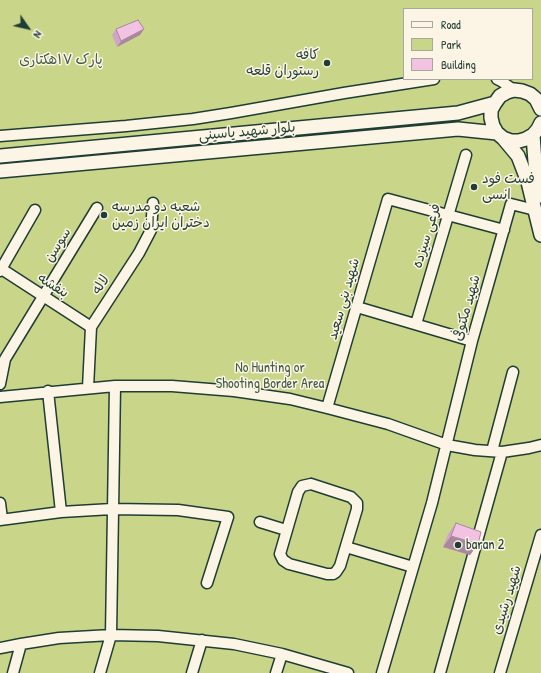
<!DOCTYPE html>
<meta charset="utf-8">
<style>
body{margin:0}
#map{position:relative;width:541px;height:673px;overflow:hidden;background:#fcf5e5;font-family:"Patrick Hand",sans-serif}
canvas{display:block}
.legend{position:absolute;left:403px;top:8px;width:130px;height:72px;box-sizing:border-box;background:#fcf5e5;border:1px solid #a4ab9e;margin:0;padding:5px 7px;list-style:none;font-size:12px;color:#1f3d34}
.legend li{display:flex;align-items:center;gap:8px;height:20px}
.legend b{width:20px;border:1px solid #a4ab9e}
.north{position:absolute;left:8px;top:8px;width:40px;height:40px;-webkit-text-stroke:3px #fcf5e5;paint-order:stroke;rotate:124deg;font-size:11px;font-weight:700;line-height:16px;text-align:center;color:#1f3d34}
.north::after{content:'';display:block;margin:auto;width:14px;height:18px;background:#1f3d34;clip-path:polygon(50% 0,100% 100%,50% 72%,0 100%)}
</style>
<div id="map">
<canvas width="541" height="673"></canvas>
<ul class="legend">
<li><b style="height:5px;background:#fcf5e5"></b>Road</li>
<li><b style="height:11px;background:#c9d689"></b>Park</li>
<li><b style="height:11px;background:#f2c2e3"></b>Building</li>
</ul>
<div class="north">N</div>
</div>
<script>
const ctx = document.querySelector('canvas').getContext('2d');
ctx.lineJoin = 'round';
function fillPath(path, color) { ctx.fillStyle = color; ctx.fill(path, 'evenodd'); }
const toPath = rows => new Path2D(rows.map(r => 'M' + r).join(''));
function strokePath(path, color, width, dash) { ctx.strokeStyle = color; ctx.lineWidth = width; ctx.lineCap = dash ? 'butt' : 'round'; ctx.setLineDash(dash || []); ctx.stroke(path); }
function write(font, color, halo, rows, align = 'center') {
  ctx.font = font + ' "Patrick Hand","Playpen Sans Arabic",sans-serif'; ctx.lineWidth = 3; ctx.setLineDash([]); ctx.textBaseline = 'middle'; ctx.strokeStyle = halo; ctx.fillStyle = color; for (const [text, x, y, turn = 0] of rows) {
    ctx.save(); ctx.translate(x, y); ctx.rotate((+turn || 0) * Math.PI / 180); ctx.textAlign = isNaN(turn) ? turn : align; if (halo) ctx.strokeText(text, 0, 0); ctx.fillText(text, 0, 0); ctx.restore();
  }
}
const green = toPath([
 [0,0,541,0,541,673,0,673],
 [404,9,532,9,532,79,404,79]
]);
const minor = toPath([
 [497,79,501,81,514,90],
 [0,136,126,126,193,119,231,113,344,93,434,79],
 [0,268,91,327],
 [0,271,35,210],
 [357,307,472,341],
 [416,324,466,155],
 [0,384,5,359,97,208],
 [88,388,91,327,139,253,151,230,153,203],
 [48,391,61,512],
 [0,397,115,386,172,386,234,391,290,399,327,408,388,424,447,445,475,450,502,452,529,448,541,445],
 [327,408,388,199,504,230],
 [492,451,513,372],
 [311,484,351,497,357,503,357,509,340,566,336,572,333,574,327,574,289,564,283,560,280,554,298,492,302,486,311,484],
 [0,503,2,519],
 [0,520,61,512,112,509,178,510,228,517,207,583],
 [260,522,286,530],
 [346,547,413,567],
 [0,648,21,644,59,638,111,635,158,636,234,644,282,654,348,673],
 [13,673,21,644],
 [100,673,111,635,115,386],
 [192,673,202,640],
 [276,673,282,654],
 [382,673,432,503,472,341,511,204,535,210],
 [440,673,502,452],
 [500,673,541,535]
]);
const major = toPath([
 [541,109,536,99,530,94,522,91,514,90,507,92,500,96,495,103,491,110,491,118,493,126,497,133,503,138,511,141,519,141,526,139,533,135,538,129,541,123],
 [533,135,535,162,540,196],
 [503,138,518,156,528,182,541,235],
 [0,156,458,113,495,103],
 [0,171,458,129,497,133]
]);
const wall = toPath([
 [116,29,140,35,117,47,112,35],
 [456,523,478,544,470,555,443,547,448,534]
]);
const shadedWall = toPath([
 [144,29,140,35,117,47,121,41],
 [451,536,478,544,470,555,443,547]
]);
const building = toPath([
 [138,20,144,29,121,41,116,29,138,20],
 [456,523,481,532,478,544,451,536,456,523]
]);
const markers = [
 [327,63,4,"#1f3d34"],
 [474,187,4,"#1f3d34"],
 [104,215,4,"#1f3d34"],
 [458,545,4,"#1f3d34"]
];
const poiNames = [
 ["کافه",319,55,"right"],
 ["رستوران قلعه",319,71,"right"],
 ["فست فود",482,179],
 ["انسی",482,195],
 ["شعبه دو مدرسه",112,207],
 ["دختران ایران زمین",112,223],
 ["baran 2",466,545]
];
const parkNames = [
 ["پارک ۱۷هکتاری",61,60],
 ["No Hunting or",270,368],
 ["Shooting Border Area",270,384]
];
const streetNames = [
 ["بلوار شهید یاسینی",247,132,-5],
 ["فرعی سیزده",427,236,-73],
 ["سوسن",58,245,-58],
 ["لاله",101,285,-57],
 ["بنفشه",53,286,32],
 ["شهید بنی سعید",344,299,-74],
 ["شهید مکتوفی",467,308,-74],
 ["شهید رشیدی",507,600,-73]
];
fillPath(green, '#c9d689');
strokePath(minor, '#1f3d34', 13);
strokePath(major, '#1f3d34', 16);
strokePath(minor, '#fcf5e5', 10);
strokePath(major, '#fcf5e5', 13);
fillPath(wall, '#d0a7c3');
fillPath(shadedWall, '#a9889f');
fillPath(building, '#f2c2e3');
strokePath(building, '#a9889f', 1);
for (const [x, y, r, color] of markers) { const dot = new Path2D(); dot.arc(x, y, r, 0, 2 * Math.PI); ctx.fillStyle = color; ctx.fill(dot); strokePath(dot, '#fcf5e5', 1.5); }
write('14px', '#1f3d34', '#fcf5e5', poiNames, 'left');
write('14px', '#415c45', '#fcf5e5', parkNames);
write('14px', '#1f3d34', '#fcf5e5', streetNames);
</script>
